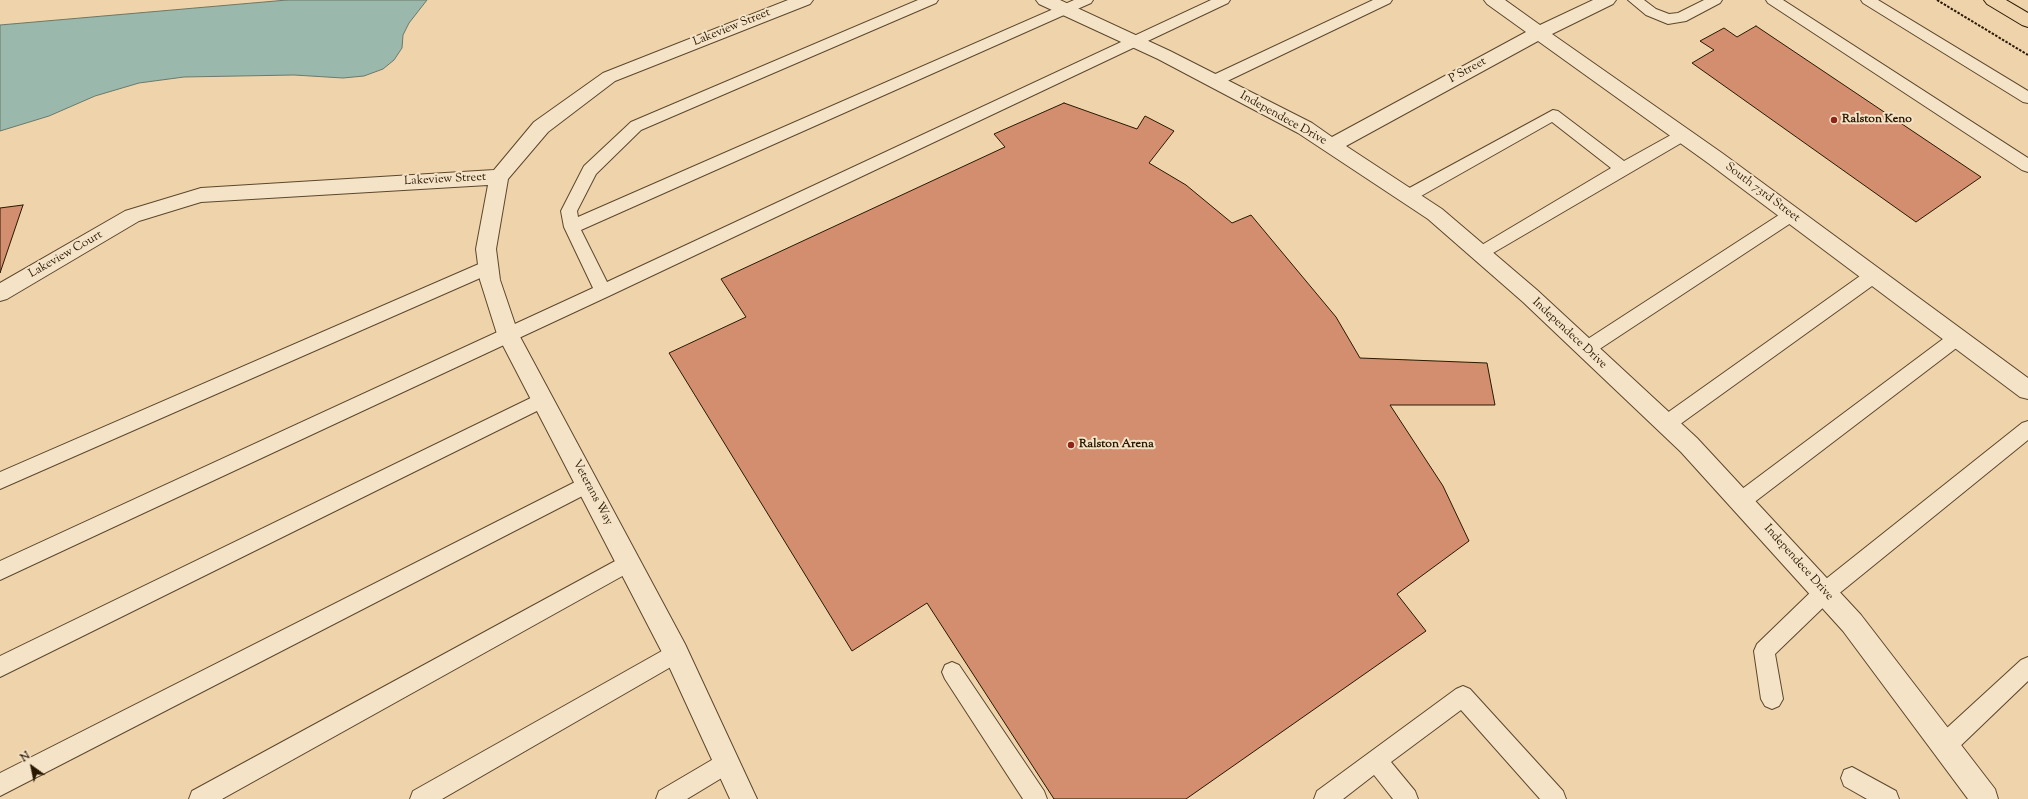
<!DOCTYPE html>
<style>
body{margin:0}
#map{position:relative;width:2028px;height:799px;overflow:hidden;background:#efd4ab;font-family:"Sorts Mill Goudy",serif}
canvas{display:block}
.north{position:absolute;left:12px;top:747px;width:40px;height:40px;-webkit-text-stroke:3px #f5e3c8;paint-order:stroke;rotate:327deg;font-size:11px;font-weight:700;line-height:16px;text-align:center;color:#2a1801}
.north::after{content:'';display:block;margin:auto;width:14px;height:18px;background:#2a1801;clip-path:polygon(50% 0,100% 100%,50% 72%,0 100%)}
</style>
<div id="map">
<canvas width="2028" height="799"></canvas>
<div class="north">N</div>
</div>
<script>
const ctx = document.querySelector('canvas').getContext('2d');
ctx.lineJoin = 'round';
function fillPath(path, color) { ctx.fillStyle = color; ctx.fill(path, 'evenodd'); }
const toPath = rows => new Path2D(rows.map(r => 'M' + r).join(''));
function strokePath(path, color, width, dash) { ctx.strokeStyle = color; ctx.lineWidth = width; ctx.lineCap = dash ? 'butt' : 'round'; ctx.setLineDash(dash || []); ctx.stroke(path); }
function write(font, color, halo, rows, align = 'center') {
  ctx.font = font + ' "Sorts Mill Goudy",serif'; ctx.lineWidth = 4; ctx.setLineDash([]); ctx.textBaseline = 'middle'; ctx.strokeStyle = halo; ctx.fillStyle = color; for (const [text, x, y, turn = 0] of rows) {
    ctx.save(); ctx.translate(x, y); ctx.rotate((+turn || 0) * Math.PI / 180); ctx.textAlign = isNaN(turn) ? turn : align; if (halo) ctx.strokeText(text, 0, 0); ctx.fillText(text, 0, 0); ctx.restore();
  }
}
const water = toPath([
 [287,0,427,0,409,23,403,35,402,48,394,60,383,69,364,76,343,78,294,75,184,77,139,83,95,96,49,116,0,131,0,25,287,0]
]);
const building = toPath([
 [1756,26,1981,177,1916,222,1692,63,1714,50,1700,41,1724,28,1737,37,1756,26],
 [1064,103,1137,129,1145,116,1174,131,1149,163,1186,185,1232,223,1251,215,1336,317,1360,358,1487,363,1495,405,1390,405,1443,486,1469,541,1397,594,1426,631,1186,799,1054,799,927,603,852,651,669,353,746,317,721,279,1005,147,994,134,1064,103],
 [23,205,0,273,0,208,23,205]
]);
const path = toPath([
 [1937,0,2028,55]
]);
const service = toPath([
 [918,0,938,0,936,3,641,130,596,174,577,211,578,217,1074,0,1093,0,1091,3,581,230,607,282,1211,0,1230,0,1228,3,609,296,0,580,0,561,593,288,564,227,561,211,584,166,631,122,918,0],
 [1373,0,1392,0,1390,3,1219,85,1214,86,1209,85,1207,81,1209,77,1373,0],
 [1628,0,1644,0,1656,9,1669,14,1678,13,1704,0,1722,0,1720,3,1686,21,1668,24,1646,15,1628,0],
 [1766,0,1783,0,2028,158,2028,172,2022,170,1768,3,1766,0],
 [1861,0,1878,0,2028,91,2028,103,2023,102,1863,3,1861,0],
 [1553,110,1558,111,1624,161,1678,131,1683,129,1688,131,1691,135,1688,139,1481,260,1475,259,1473,254,1475,249,1611,168,1552,122,1414,200,1408,202,1402,200,1400,196,1402,192,1553,110],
 [1791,209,1797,211,1799,215,1797,219,1592,354,1586,356,1580,354,1577,349,1580,344,1785,211,1791,209],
 [488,260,494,262,496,267,494,272,0,489,0,472,488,260],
 [1873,269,1879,271,1881,276,1879,281,1672,430,1666,432,1660,430,1657,424,1660,418,1867,271,1873,269],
 [1957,331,1963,333,1966,338,1963,343,1748,507,1741,510,1734,507,1731,501,1734,495,1951,333,1957,331],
 [543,392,549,395,552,400,549,405,0,677,0,656,543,392],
 [2028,421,2028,440,1831,600,1775,654,1783,699,1779,706,1772,709,1765,706,1761,699,1754,651,1757,644,1817,586,2022,423,2028,421],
 [587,476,594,478,596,484,594,490,0,796,0,773,587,476],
 [628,554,635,557,638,563,635,569,222,799,189,799,192,791,628,554],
 [676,643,683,646,686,653,683,660,442,799,410,799,413,791,676,643],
 [2028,657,2028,681,1953,753,1945,756,1937,753,1934,745,1937,737,2021,660,2028,657],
 [952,662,959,665,1044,791,1047,799,1023,799,945,679,942,672,945,665,952,662],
 [1463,686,1470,689,1563,791,1566,799,1540,799,1461,710,1391,762,1415,791,1418,799,1393,799,1374,775,1343,799,1314,799,1317,791,1456,689,1463,686],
 [727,751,735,754,738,762,735,770,687,799,656,799,659,791,727,751],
 [1852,767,1896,791,1899,799,1867,799,1844,786,1841,778,1844,770,1852,767]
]);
const minor = toPath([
 [788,0,813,0,810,4,615,81,548,132,508,179,496,249,500,280,518,333,685,644,757,799,730,799,667,662,497,334,480,280,476,249,488,185,201,202,139,221,7,299,0,301,0,283,125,211,201,188,494,170,534,122,603,73,788,0],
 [1036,0,1060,0,1170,51,1312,123,1332,137,1526,32,1487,4,1484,0,1505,0,1540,25,1593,0,1616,0,1613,4,1552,34,1722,153,2028,378,2028,399,2020,397,1708,163,1538,41,1346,146,1442,209,1537,290,1697,438,1861,615,1995,789,1998,799,1968,799,1843,631,1681,452,1523,302,1428,219,1298,133,1158,59,1039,4,1036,0]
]);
const primary = toPath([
 [1984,0,2006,0,2028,13,2028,27,2022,25,1987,4,1984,0]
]);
const markers = [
 [1834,120,4,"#8f2418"],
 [1071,445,4,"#8f2418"]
];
const streetNames = [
 ["Lakeview Street",732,28,-22],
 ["P Street",1468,71,-29],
 ["Independece Drive",1283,119,29],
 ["Lakeview Street",445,180,-3],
 ["South 73rd Street",1762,193,37],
 ["Lakeview Court",66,255,-30],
 ["Independece Drive",1569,334,43],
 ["Veterans Way",592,493,62],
 ["Independece Drive",1798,563,48]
];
const poiNames = [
 ["Ralston Keno",1842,120],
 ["Ralston Arena",1079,445]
];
fillPath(water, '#9ab8ab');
strokePath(water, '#6d7867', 1);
fillPath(building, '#d28e6e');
strokePath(building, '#2a1801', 1);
strokePath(service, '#5b472c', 2);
strokePath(minor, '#5b472c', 2);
strokePath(primary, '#2a1801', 2);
strokePath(path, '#2a1801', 2, [2.5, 1.5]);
fillPath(service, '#f5e3c8');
fillPath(minor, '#f5e3c8');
fillPath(primary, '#efd4ab');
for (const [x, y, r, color] of markers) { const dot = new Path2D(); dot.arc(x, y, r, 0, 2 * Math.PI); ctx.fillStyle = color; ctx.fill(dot); strokePath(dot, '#f5e3c8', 1.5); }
write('12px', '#2a1801', '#f5e3c8', streetNames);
write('bold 12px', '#2a1801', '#f5e3c8', poiNames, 'left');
</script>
